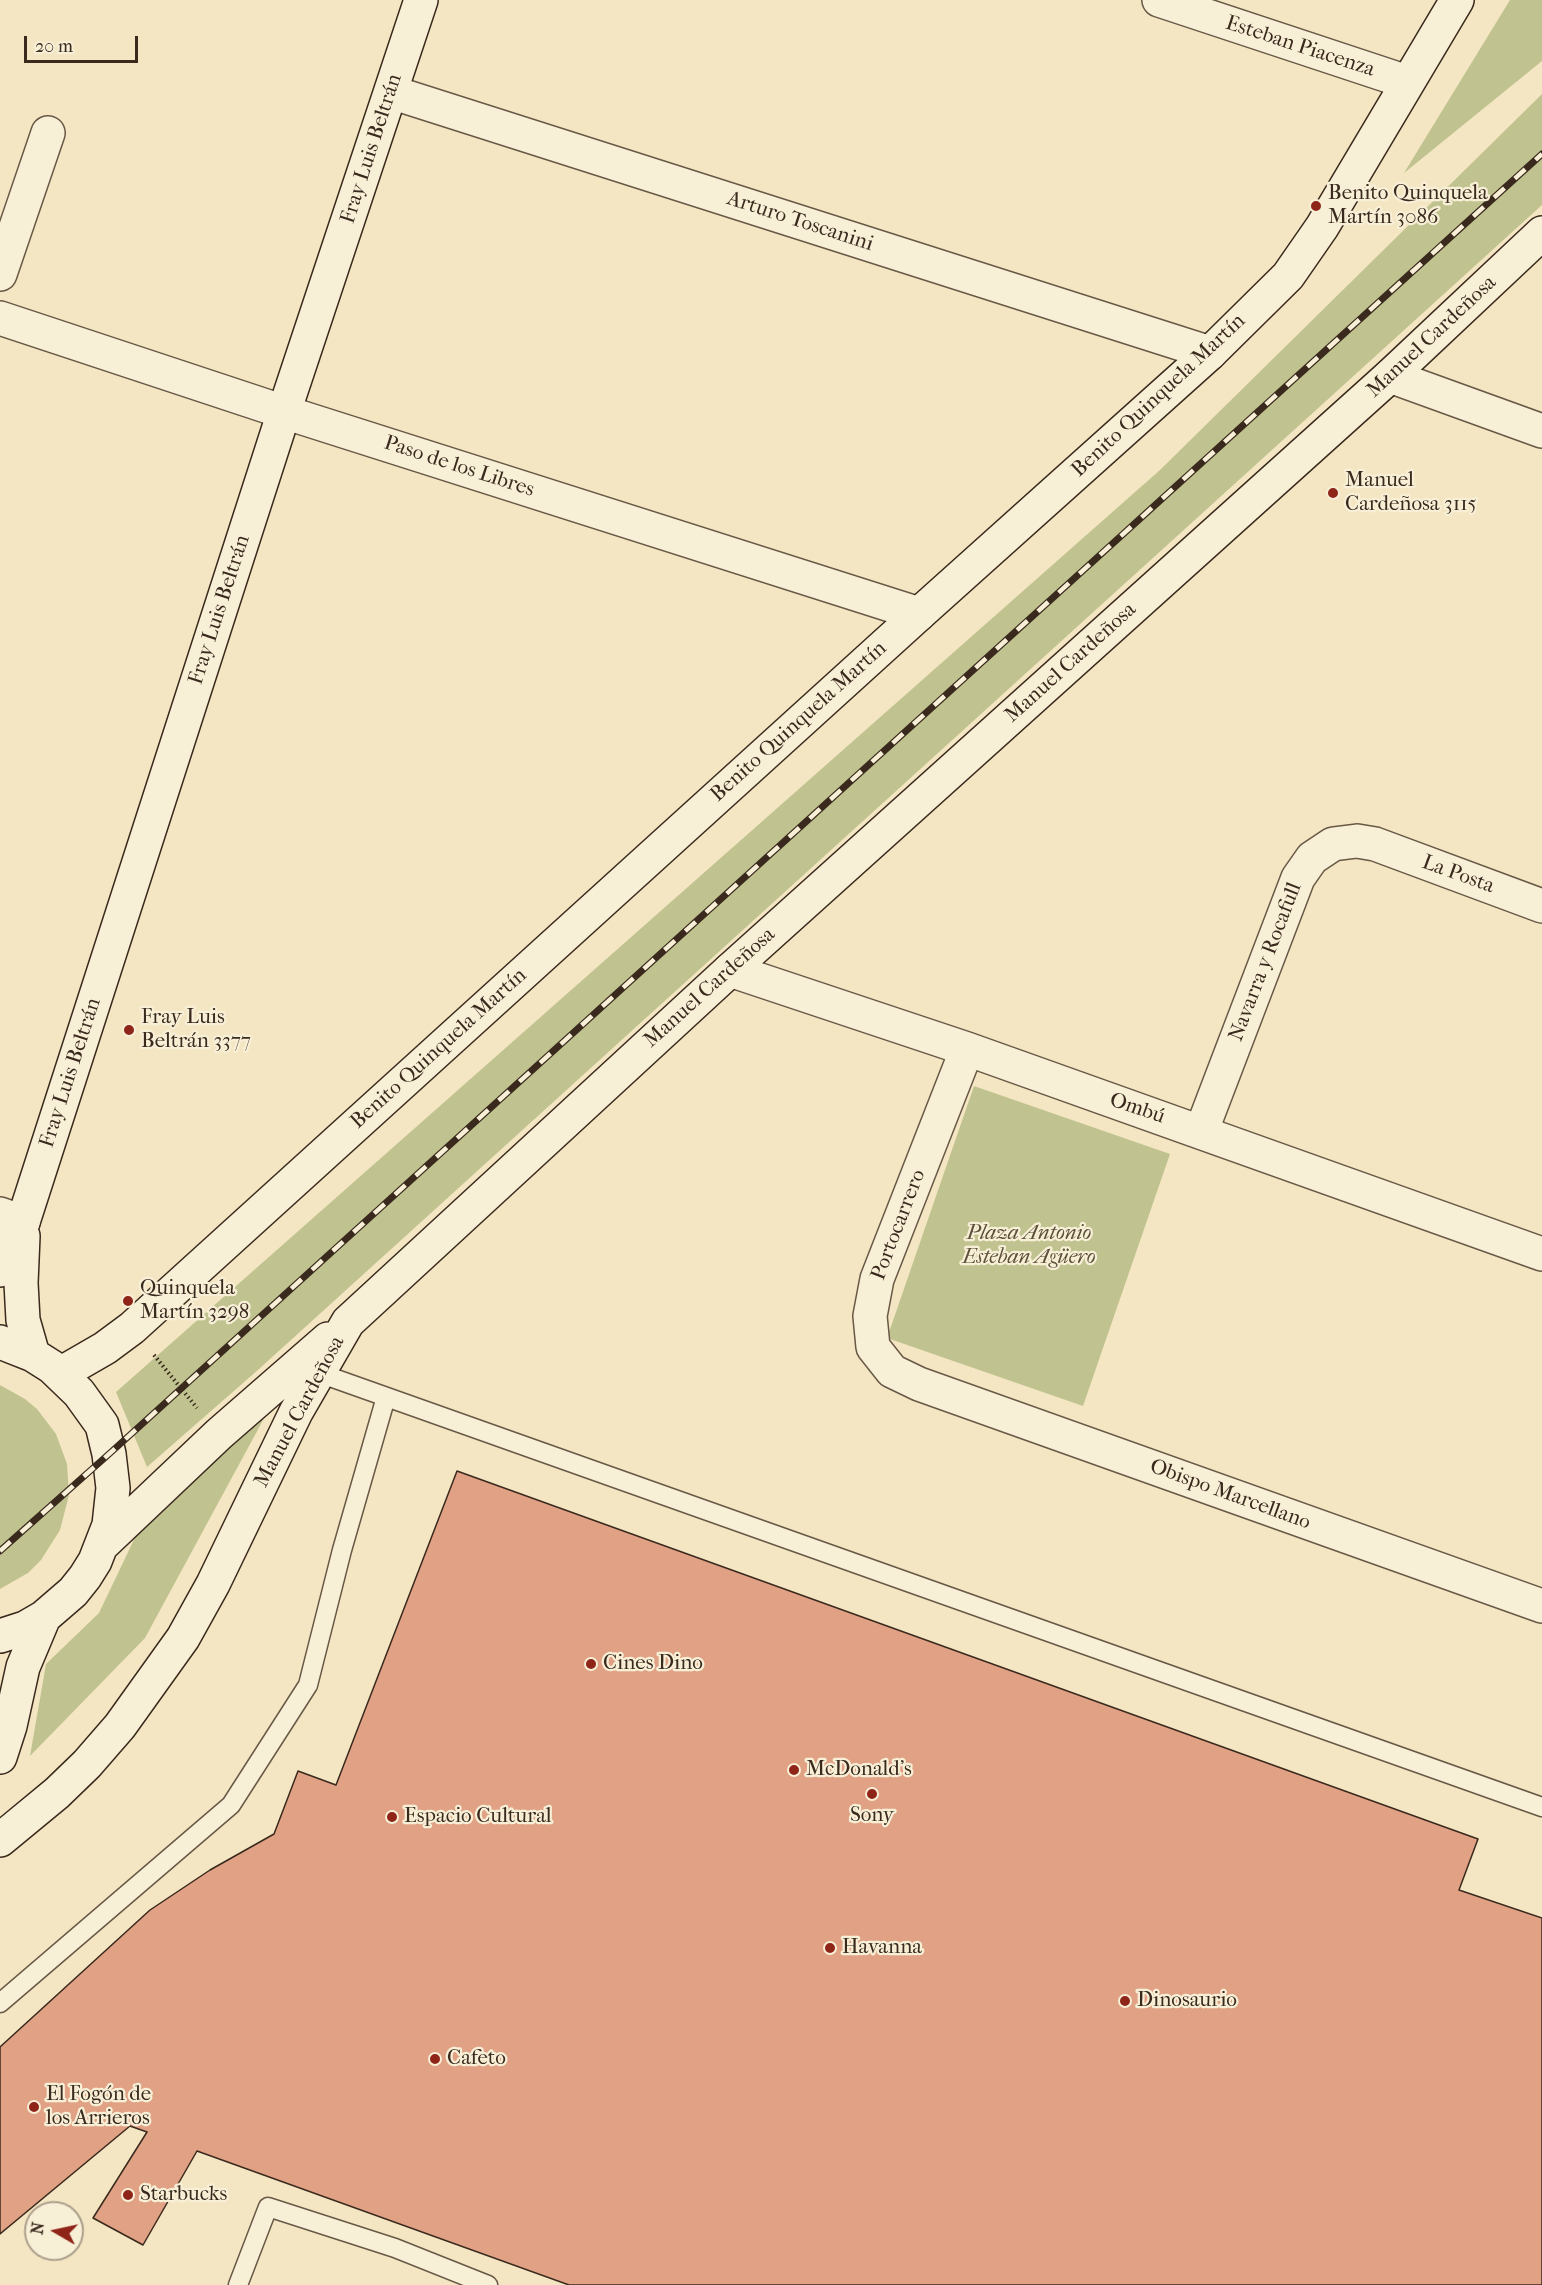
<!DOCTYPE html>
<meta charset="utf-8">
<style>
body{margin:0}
#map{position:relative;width:1542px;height:2285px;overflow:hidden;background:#f4e6c2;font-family:"IM FELL French Canon",serif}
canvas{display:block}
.north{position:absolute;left:24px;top:2201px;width:60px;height:60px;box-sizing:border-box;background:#f8efd7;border:2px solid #aca08d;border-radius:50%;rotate:279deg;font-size:16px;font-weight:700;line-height:24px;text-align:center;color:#3a291d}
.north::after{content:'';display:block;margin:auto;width:21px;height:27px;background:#8f2418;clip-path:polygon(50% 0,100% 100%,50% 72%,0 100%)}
.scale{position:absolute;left:24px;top:36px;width:114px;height:27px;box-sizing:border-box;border:3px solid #3a291d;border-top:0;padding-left:8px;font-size:18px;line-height:21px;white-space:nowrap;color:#3a291d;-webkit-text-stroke:4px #f8efd7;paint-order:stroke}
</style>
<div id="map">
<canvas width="1542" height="2285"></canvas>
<div class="north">N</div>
<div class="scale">20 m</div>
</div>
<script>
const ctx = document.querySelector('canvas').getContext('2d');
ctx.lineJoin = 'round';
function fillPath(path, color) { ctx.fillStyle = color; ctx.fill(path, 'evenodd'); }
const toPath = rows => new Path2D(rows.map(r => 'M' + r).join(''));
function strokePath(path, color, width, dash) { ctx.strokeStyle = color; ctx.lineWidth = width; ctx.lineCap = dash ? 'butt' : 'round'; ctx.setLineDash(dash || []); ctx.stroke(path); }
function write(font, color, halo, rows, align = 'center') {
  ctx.font = font + ' "IM FELL French Canon",serif'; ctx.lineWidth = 4.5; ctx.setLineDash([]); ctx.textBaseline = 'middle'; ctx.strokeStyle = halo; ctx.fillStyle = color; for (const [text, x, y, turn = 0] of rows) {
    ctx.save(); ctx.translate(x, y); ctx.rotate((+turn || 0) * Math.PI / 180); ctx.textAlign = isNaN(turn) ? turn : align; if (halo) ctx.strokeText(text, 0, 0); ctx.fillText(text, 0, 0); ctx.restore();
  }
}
const green = toPath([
 [1510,0,1542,0,1542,61,1404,173],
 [1542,94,1542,205,259,1369,147,1467,116,1392,1160,470],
 [974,1086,1170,1154,1083,1406,887,1338],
 [0,1385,25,1399,37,1409,56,1434,67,1464,69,1495,60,1530,41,1560,28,1573,0,1589],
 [268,1411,145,1638,30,1756,46,1664,99,1613,139,1529]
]);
const building = toPath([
 [457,1471,1478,1839,1459,1890,1542,1918,1542,2285,569,2285,197,2151,143,2245,93,2218,147,2132,130,2126,0,2234,0,2047,150,1910,210,1870,274,1834,298,1771,336,1785,457,1471]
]);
const path = toPath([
 [154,1355,197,1408]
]);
const service = toPath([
 [319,1373,1542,1807],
 [0,2003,231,1805,308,1685,342,1550,386,1397],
 [238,2285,268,2207,395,2248,488,2285]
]);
const minor = toPath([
 [1159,0,1407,82],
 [391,92,1210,353],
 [0,274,48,133],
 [0,318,284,412,919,614],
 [1390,376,1542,431],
 [730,970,967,1049,1542,1254],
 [967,1049,877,1279,870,1316,873,1347,892,1371,919,1384,1542,1606],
 [1201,1132,1298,878,1312,858,1333,844,1357,841,1375,844,1542,906],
 [0,1214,23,1222]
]);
const secondary = toPath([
 [23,1236,21,1283,23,1320,33,1355],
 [0,1270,23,1222,284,412,421,0],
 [0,1342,33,1355,52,1367,79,1393,102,1425,109,1454,113,1488,109,1525,95,1561,85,1577,73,1592,44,1617,25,1628,0,1636],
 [60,1374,105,1348,132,1328,919,614,1210,353,1288,276,1322,227,1457,0],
 [103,1544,219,1434,328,1339],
 [0,1757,10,1726,23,1667,44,1617],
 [0,1840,57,1793,87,1764,120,1726,183,1638,213,1584,296,1412,348,1322,730,970,1390,376,1542,233]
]);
const rail = toPath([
 [0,1551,109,1454,1542,154]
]);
const markers = [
 [1316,206,6,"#8f2418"],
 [1333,493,6,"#8f2418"],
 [129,1030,6,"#8f2418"],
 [128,1301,6,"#8f2418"],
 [591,1664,6,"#8f2418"],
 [794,1770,6,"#8f2418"],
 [872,1794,6,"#8f2418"],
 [392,1817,6,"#8f2418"],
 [830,1948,6,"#8f2418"],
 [1125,2001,6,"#8f2418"],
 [435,2059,6,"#8f2418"],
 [34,2107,6,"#8f2418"],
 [128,2195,6,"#8f2418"]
];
const streetNames = [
 ["Esteban Piacenza",1300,47,18],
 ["Fray Luis Beltrán",372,149,-72],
 ["Arturo Toscanini",800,222,18],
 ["Manuel Cardeñosa",1432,337,-43],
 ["Benito Quinquela Martín",1159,396,-43],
 ["Paso de los Libres",459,467,18],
 ["Fray Luis Beltrán",220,610,-72],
 ["Manuel Cardeñosa",1071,663,-42],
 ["Benito Quinquela Martín",799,722,-42],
 ["La Posta",1458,875,20],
 ["Navarra y Rocafull",1266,962,-69],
 ["Manuel Cardeñosa",710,988,-42],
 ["Benito Quinquela Martín",439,1049,-42],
 ["Fray Luis Beltrán",71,1073,-72],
 ["Ombú",1137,1109,19],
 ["Portocarrero",899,1225,-69],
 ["Manuel Cardeñosa",300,1412,-62],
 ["Obispo Marcellano",1230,1495,20]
];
const poiNames = [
 ["Benito Quinquela",1328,194],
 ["Martín 3086",1328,218],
 ["Manuel",1345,481],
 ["Cardeñosa 3115",1345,505],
 ["Fray Luis",141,1018],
 ["Beltrán 3377",141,1042],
 ["Quinquela",140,1289],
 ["Martín 3298",140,1313],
 ["Cines Dino",603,1664],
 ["McDonald's",806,1770],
 ["Sony",872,1816,"center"],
 ["Espacio Cultural",404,1817],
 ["Havanna",842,1948],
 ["Dinosaurio",1137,2001],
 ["Cafeto",447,2059],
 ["El Fogón de",46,2095],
 ["los Arrieros",46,2119],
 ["Starbucks",140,2195]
];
const parkNames = [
 ["Plaza Antonio",1029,1234],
 ["Esteban Agüero",1029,1258]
];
fillPath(green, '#c0c390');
fillPath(building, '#e0a185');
strokePath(building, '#3a291d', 1.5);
strokePath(service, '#685846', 21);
strokePath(minor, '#685846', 36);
strokePath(secondary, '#3a291d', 36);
strokePath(path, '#3a291d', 4, [1.5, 3]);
strokePath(service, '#f8efd7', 18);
strokePath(minor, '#f8efd7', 33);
strokePath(secondary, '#f8efd7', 33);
strokePath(rail, '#3a291d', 7);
strokePath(rail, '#f8efd7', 4.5, [14]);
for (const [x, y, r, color] of markers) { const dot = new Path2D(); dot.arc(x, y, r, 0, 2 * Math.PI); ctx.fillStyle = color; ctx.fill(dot); strokePath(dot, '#f8efd7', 2); }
write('21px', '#3a291d', '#f8efd7', streetNames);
write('21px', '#3a291d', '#f8efd7', poiNames, 'left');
write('italic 21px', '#5c503a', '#f8efd7', parkNames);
</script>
